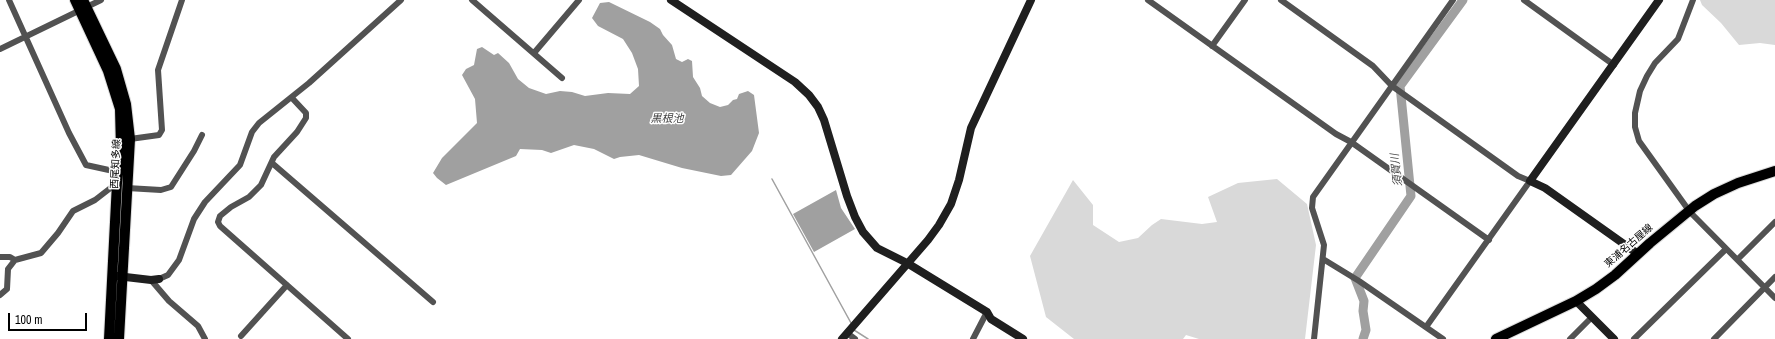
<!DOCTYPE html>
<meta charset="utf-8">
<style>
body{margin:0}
#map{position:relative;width:1775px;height:339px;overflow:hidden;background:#fff;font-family:"Archivo Narrow",sans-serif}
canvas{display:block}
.scale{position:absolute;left:8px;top:313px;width:79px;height:18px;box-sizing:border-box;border:2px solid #000;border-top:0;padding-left:5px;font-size:12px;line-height:14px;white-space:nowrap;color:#000;-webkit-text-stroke:3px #fff;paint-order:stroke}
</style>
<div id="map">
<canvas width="1775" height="339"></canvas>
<div class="scale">100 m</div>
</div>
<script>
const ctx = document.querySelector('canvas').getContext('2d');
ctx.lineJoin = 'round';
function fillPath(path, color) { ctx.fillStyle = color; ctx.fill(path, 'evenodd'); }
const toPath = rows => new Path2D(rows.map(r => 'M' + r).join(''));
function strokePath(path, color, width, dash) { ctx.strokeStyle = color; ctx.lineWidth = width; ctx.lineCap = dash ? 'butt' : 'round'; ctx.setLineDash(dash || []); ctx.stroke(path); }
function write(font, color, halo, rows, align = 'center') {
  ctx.font = font + ' "Archivo Narrow","Noto Sans JP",sans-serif'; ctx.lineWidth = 3; ctx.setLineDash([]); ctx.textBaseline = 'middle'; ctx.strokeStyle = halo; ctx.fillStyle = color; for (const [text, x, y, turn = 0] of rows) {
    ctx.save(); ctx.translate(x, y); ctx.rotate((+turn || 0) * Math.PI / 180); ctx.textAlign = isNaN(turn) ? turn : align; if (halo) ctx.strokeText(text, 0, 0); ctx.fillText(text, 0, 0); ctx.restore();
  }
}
const green = toPath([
 [1700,0,1775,0,1775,45,1760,43,1739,45,1721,23,1702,5],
 [1277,179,1307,204,1316,245,1305,339,1199,339,1186,335,1183,339,1074,339,1046,317,1030,256,1073,180,1093,205,1093,225,1119,242,1138,238,1152,225,1161,219,1202,224,1217,222,1208,197,1238,183]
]);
const water = toPath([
 [609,2,650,22,660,29,663,35,672,45,676,59,682,62,688,59,692,61,693,77,700,88,702,96,710,103,720,107,728,105,733,100,737,99,739,94,748,91,754,95,759,133,752,151,731,175,721,176,682,168,639,155,620,157,614,159,594,149,574,145,551,153,542,150,520,149,516,156,446,185,437,178,433,173,442,158,477,123,475,99,462,75,466,69,474,65,477,49,482,47,494,55,498,53,509,63,518,79,529,88,546,94,560,91,572,92,585,96,608,93,630,94,639,86,638,69,632,53,623,39,598,26,592,18,600,3],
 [836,190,841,208,855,229,814,252,793,214]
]);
const stream = toPath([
 [772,179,851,323],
 [854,330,868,339]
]);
const river = toPath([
 [1363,339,1366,330,1363,311,1364,301,1355,278,1411,196,1400,86,1463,0]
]);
const street = toPath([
 [9,0,69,133,86,165,118,172],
 [472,0,562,78],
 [1148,0,1336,134,1351,142,1489,240],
 [1281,0,1373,66,1392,86,1518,176,1530,181,1426,327],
 [1524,0,1614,65],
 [1693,0,1678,39,1655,63,1647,76,1640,91,1635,113,1635,127,1639,141,1690,212,1775,298],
 [1212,46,1245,0],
 [0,49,101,0],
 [534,53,579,0],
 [292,98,306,113,306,118,297,132,274,157,261,185,249,197,231,207,220,216,218,222,220,226,348,339],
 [130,139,159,135,162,130,158,70,182,0],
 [272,163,433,302],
 [127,188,161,190,171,187,194,151,202,135],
 [0,257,10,257,15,260,41,253,58,233,73,211,95,200,117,183],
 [1323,259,1359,281,1443,339],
 [1738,259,1775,222],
 [159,279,168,275,179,260,194,219,205,202,240,165,252,132,259,123,309,83,401,0],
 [151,280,169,301,198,326,205,339],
 [0,295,7,289,8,269,15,260],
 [847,333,855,339],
 [241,336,287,285],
 [973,339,987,312],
 [1314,339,1324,245,1312,208,1313,197,1453,0],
 [1570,339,1592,317],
 [1634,339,1726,249],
 [1714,339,1775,277]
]);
const secondary = toPath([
 [671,0,795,82,809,95,818,107,824,120,847,196,855,217,863,232,877,248,907,263,987,312,991,319,1023,339],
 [1638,254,1545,188,1530,181,1659,0],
 [117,276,151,280,159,279],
 [1576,301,1614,339],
 [842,339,928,240,939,225,951,204,959,180,971,128,1031,0]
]);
const primary = toPath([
 [75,0,108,71,120,109,121,149,117,183,109,339],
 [83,0,116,69,126,104,130,139,119,339],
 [1496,339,1576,301,1596,289,1615,275,1650,243,1695,206,1714,194,1738,183,1775,171]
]);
const streetNames = [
 ["西尾知多線",116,164,-87],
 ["東浦名古屋線",1629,246,-41]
];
const waterNames = [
 ["黒根池",667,119],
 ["須賀川",1397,170,-96]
];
fillPath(green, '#d9d9d9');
fillPath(water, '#a0a0a0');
strokePath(stream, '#a0a0a0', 1.5);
strokePath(river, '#a0a0a0', 9);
strokePath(primary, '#dbdbdb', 12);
strokePath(street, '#525252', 6);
strokePath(secondary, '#1f1f1f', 8);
strokePath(primary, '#000', 10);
write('10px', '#000', '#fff', streetNames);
write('italic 11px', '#414141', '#fff', waterNames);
</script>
